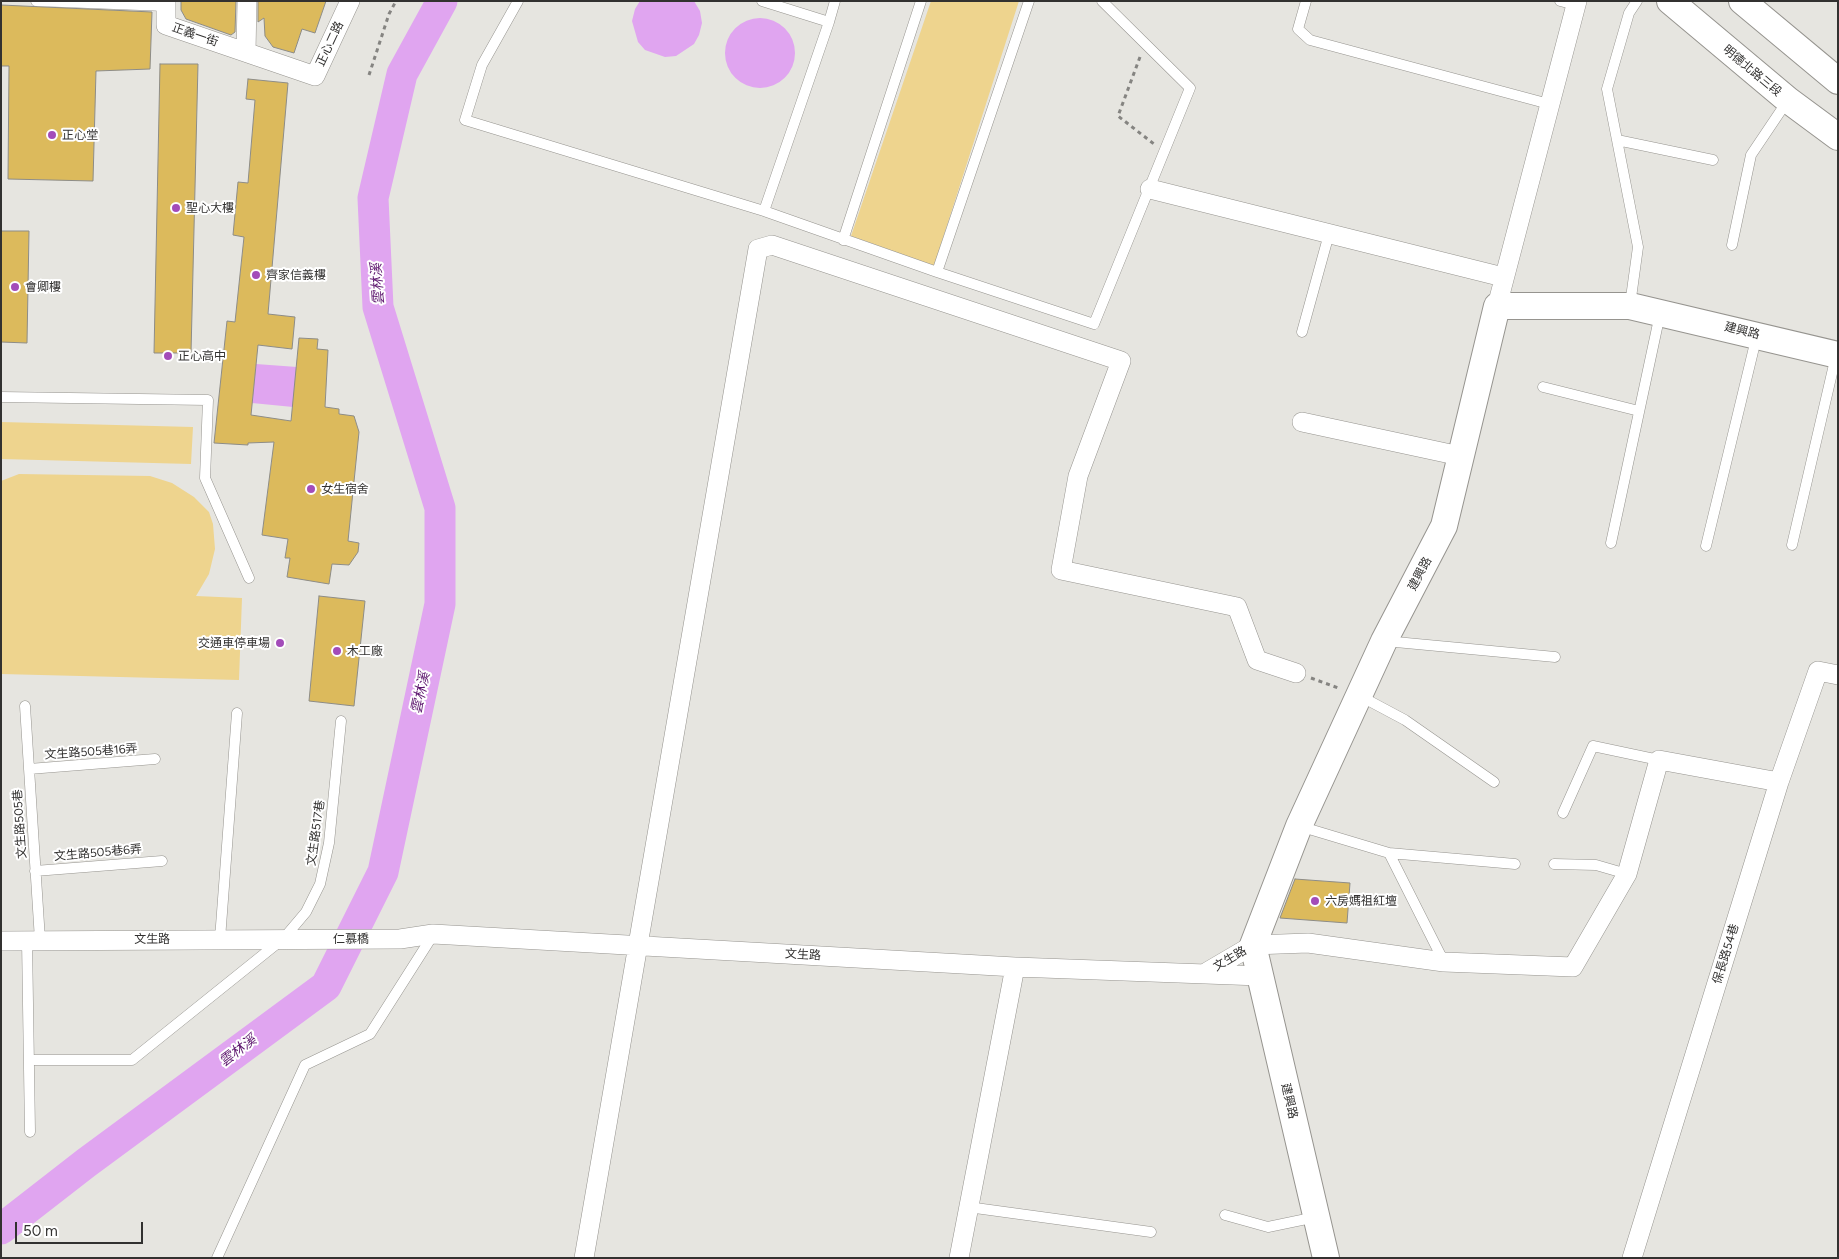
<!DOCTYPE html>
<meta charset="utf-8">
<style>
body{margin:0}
#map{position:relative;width:1839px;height:1259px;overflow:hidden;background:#e6e5e0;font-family:Figtree,sans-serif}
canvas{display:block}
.frame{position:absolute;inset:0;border:2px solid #323130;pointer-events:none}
.scale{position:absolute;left:15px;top:1222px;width:128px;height:22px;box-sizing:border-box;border:2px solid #323130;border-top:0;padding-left:6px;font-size:15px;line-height:18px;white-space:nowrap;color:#323130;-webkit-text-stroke:4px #fff;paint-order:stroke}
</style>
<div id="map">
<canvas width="1839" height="1259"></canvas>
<div class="frame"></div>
<div class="scale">50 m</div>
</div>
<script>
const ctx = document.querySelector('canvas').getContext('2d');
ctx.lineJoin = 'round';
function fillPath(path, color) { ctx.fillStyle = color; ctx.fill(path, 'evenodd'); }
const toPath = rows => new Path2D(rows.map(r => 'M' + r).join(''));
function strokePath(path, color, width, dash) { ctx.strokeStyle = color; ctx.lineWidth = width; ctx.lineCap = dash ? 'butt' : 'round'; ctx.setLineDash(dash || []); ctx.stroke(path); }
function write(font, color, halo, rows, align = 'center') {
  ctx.font = font + ' Figtree,"Noto Sans TC",sans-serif'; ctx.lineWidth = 4; ctx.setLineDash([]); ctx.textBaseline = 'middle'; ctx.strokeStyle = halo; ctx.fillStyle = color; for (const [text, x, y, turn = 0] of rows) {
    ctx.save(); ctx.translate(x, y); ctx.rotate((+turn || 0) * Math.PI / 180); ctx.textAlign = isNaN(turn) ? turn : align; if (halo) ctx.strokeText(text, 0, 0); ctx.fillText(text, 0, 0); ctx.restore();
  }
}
const green = toPath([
 [931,1,1019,1,934,266,851,236],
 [1,422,193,427,191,464,1,459],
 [19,474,150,476,172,483,194,497,209,512,213,524,215,549,209,574,196,596,242,598,239,680,1,674,1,481]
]);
const water = toPath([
 [640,1,694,1,700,11,702,23,699,35,694,44,676,56,665,57,645,50,638,42,632,21,635,9],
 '725 53a35 35 0 1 1 70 0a35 35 0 1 1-70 0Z',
 [256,364,297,367,293,407,252,403]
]);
const river = toPath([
 [1,1229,86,1163,326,986,383,872,440,604,440,508,378,307,373,198,402,74,442,1]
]);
const building = toPath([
 [181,1,236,1,235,32,231,35,186,19,181,10,181,1],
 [258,1,326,1,315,33,302,29,294,53,273,47,265,36,264,18,258,22,258,1],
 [1,5,152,12,150,69,96,71,93,181,8,179,9,66,1,66,1,5],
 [160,64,198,64,191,353,154,353,160,64],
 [248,79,288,83,268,314,295,317,292,349,258,345,251,415,291,421,299,338,318,339,317,349,328,350,325,407,339,409,339,414,354,416,359,432,348,541,359,543,358,552,349,565,332,564,329,584,287,577,290,558,285,558,288,539,262,535,274,442,248,443,248,445,214,443,227,321,235,322,244,237,233,235,238,182,248,183,255,100,246,99,248,79],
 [1,231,29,231,27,343,1,342,1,231],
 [319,596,365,601,354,706,309,701,319,596],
 [1295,879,1350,883,1347,923,1280,918,1295,879]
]);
const path = toPath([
 [1140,57,1118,116,1154,144],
 [369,75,389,14,396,1],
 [1311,678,1341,689]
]);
const lane = toPath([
 [36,1,166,6],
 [518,1,482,65,465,120,764,211,937,272],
 [762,1,829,22,835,1],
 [1029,1,937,272,1094,324,1190,88,1102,1],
 [1306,1,1298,29,1310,40,1549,104],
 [1560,1,1576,5],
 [1617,140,1713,160],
 [764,211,829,22],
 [843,240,921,1],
 [1732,245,1751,155,1788,100],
 [1630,305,1638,247,1607,89,1629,13,1637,1],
 [1302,332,1329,234],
 [1543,387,1639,411],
 [1,397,208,400,205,478,249,578],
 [1611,543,1660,314],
 [1792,545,1836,356],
 [1706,546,1757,335],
 [1385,641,1555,657],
 [1360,696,1405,720,1494,782],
 [25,706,40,940],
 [29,769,155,759],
 [1563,813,1593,746,1659,760],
 [1299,826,1389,853,1444,962],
 [1389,853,1515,864],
 [1554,864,1596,865,1627,874],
 [35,871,162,861],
 [220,939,237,713],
 [27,940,30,1132],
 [29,1060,132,1060,284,938,306,912,320,884,329,843,341,721],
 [968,1207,1151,1232],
 [1225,1215,1268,1227,1316,1217],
 [217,1258,305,1065,370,1034,433,935]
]);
const street = toPath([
 [166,1,166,25,315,76,350,1],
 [246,52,247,1],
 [1150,189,1503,277],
 [1497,306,1577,1],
 [1302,422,1460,456],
 [1,941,400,939,433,934,1015,967,1260,976],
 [1207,972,1253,945,1308,943,1444,962,1573,967,1627,874,1659,760,1779,782],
 [584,1258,758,249,772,245,1121,361,1078,476,1061,570,1237,607,1257,660,1296,673],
 [959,1258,1015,967],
 [1632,1258,1779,782,1818,671,1838,675]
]);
const secondary = toPath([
 [1670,1,1788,100,1838,137],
 [1742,1,1838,81],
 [1326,1258,1253,945,1299,826,1384,641,1444,526,1497,306,1630,306,1838,355]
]);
const markers = [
 [52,135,5,"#a34cb9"],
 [176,208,5,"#a34cb9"],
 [256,275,5,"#a34cb9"],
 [15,287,5,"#a34cb9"],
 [168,356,5,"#a34cb9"],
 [311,489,5,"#a34cb9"],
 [280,643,5,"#a34cb9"],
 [337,651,5,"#a34cb9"],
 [1315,901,5,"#a34cb9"]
];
const streetNames = [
 ["正義一街",195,35,19],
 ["正心二路",330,44,-65],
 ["明德北路三段",1752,71,40],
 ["建興路",1742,331,14],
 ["建興路",1420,574,-62],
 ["文生路505巷16弄",91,752,-4],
 ["文生路505巷",20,824,-94],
 ["文生路517巷",316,833,-82],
 ["文生路505巷6弄",98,853,-5],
 ["文生路",152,939],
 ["仁慕橋",351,939],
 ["保長路54巷",1726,954,-73],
 ["文生路",803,955,3],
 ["文生路",1230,959,-31],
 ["建興路",1289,1101,77]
];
const poiNames = [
 ["正心堂",62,135],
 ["聖心大樓",186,208],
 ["齊家信義樓",266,275],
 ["會卿樓",25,287],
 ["正心高中",178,356],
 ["女生宿舍",321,489],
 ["交通車停車場",270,643,"right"],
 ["木工廠",347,651],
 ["六房媽祖紅壇",1325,901]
];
const waterNames = [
 ["雲林溪",378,284,-94],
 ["雲林溪",421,693,-78],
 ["雲林溪",238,1051,-37]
];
fillPath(green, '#eed48e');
fillPath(water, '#e0a5f0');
strokePath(river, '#e0a5f0', 31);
fillPath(building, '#dcba5c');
strokePath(building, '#8d8c87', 1);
strokePath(lane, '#96948f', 11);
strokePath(street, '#96948f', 20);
strokePath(secondary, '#96948f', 28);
strokePath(path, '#858481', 3, [4, 4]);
strokePath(lane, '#fff', 10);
strokePath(street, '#fff', 19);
strokePath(secondary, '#fff', 26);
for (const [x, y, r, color] of markers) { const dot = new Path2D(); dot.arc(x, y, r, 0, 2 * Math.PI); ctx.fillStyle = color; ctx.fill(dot); strokePath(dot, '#fff', 2); }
write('12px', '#323130', '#fff', streetNames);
write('12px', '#323130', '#fff', poiNames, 'left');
write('italic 14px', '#5d166e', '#fff', waterNames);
</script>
